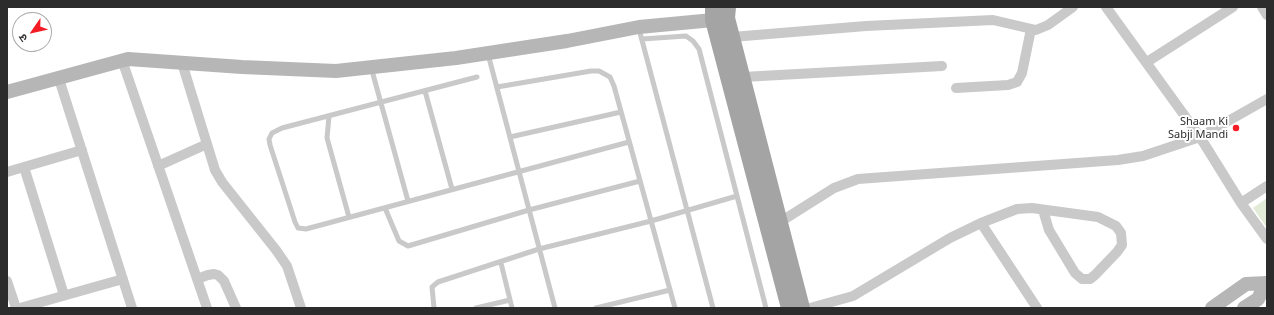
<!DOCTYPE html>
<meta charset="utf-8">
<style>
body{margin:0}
#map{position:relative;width:1274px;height:315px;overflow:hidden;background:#fff;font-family:"Noto Sans","Noto Sans Devanagari",sans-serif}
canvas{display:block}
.frame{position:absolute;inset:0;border:8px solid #2c2c2c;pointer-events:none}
.north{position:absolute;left:12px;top:12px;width:40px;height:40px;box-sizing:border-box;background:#fff;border:1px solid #ababab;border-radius:50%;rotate:236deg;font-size:11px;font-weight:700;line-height:16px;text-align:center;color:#2c2c2c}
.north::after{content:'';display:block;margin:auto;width:14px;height:18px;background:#f41c24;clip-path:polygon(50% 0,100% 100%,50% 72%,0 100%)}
</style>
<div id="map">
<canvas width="1274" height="315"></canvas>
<div class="frame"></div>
<div class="north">उ</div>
</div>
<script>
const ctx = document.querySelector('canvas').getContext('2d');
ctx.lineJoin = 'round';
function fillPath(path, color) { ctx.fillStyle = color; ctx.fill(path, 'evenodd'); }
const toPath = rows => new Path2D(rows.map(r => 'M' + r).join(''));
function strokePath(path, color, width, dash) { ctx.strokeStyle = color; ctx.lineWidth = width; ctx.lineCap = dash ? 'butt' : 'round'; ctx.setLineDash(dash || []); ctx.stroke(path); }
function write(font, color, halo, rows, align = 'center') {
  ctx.font = font + ' "Noto Sans",sans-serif'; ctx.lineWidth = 4; ctx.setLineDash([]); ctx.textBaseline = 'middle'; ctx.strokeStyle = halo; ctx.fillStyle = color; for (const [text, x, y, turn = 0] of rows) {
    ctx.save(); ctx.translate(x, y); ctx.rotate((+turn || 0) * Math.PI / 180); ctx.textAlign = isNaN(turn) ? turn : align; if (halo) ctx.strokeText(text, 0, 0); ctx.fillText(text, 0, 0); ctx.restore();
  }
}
const green = toPath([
 [1267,198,1267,228,1253,208]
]);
const lane = toPath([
 [639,29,713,308],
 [642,39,686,36,693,41,699,49,766,308],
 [488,54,555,308],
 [371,67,408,201],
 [477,77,282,128,272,133,269,139,270,145,295,222,298,228,306,229,629,142],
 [497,87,591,71,599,71,610,77,614,86,675,308],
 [425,91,452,189],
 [329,116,327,138,349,217],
 [510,137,621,112],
 [385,208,399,241,408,246,529,210,640,181],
 [501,263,512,308],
 [434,308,432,287,438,282,539,249,651,221,737,196],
 [476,308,510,300],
 [596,308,670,290]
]);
const street = toPath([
 [1106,7,1200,137,1241,203,1267,239],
 [1262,7,1267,15],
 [732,37,866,26,993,20,1036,30,1048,25,1073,7],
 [122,60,207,308],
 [1147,62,1233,7],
 [182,63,215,170,222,182,276,250,287,266,301,308],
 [743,77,942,66],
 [59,79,132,308],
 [956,88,1008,85,1017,82,1022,73,1031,29],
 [158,166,207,144],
 [24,167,64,295],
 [7,172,82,150],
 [1241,203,1267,186],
 [780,222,834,188,858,179,1118,160,1143,156,1200,137,1267,99],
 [981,223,1037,308],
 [197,279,208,275,214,274,218,275,224,281,236,308],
 [7,281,16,308],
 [20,308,123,279],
 [810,308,853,296,950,238,981,223,1017,209,1032,208,1098,217,1116,226,1121,233,1122,245,1117,252,1095,275,1090,279,1082,279,1075,273,1049,230,1043,210]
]);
const secondary = toPath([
 [7,92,128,59,242,67,336,71,456,58,567,41,639,27,724,19],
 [1212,308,1246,284,1267,283],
 [1244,308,1258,299,1266,283]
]);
const primary = toPath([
 [713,7,713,20,789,308],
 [728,7,727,18,802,308]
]);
const markers = [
 [1236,128,4,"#f41c24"]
];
const poiNames = [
 ["Shaam Ki",1228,122],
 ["Sabji Mandi",1228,135]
];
fillPath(green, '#e1ebd7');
strokePath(lane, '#c9c9c9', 5);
strokePath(street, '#c9c9c9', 10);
strokePath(secondary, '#b6b6b6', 14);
strokePath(primary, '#a4a4a4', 16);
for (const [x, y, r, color] of markers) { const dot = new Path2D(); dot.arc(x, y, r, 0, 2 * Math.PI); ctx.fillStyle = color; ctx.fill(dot); strokePath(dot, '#fff', 1.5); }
write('11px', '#2c2c2c', '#fff', poiNames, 'right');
</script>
